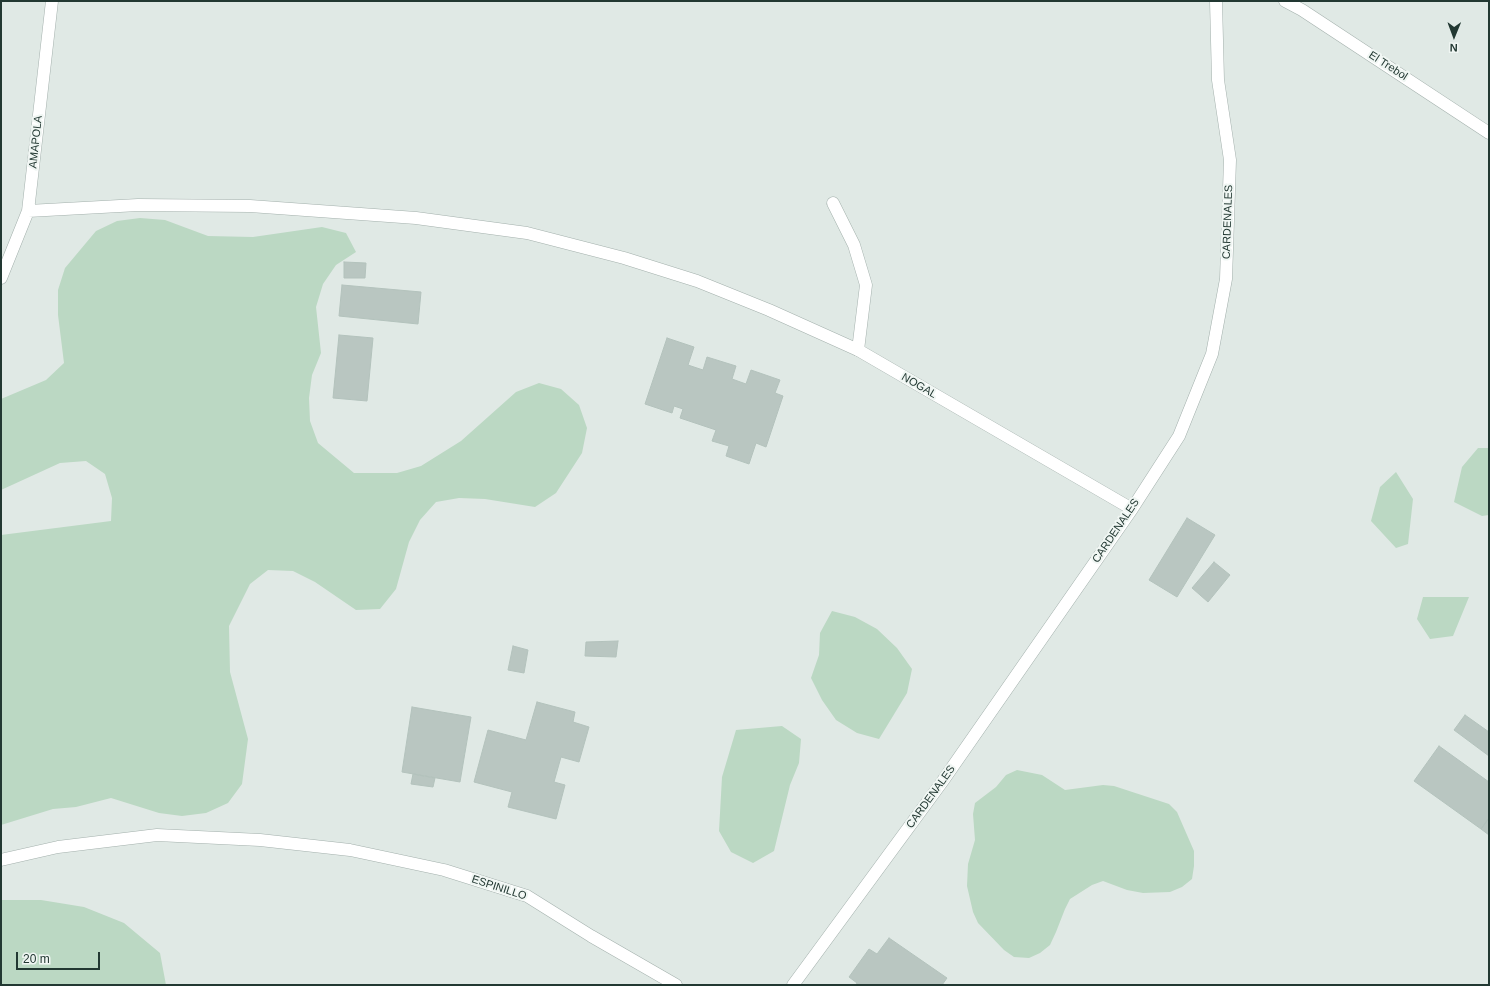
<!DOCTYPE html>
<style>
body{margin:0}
#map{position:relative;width:1490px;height:986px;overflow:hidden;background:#e0e9e5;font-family:Helvetica,sans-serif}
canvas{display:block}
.frame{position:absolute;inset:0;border:2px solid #223832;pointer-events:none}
.north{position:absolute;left:1434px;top:16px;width:40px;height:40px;-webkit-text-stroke:3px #f0f6f3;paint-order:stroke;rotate:181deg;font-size:11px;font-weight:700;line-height:16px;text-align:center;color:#223832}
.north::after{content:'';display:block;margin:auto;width:14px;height:18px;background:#223832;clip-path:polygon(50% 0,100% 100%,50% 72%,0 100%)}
.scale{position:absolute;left:16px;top:952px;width:84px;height:18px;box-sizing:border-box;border:2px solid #223832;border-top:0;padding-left:5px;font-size:12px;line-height:14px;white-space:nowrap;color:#223832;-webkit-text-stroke:3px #f0f6f3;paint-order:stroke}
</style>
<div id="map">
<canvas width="1490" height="986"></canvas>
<div class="frame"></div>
<div class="north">N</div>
<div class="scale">20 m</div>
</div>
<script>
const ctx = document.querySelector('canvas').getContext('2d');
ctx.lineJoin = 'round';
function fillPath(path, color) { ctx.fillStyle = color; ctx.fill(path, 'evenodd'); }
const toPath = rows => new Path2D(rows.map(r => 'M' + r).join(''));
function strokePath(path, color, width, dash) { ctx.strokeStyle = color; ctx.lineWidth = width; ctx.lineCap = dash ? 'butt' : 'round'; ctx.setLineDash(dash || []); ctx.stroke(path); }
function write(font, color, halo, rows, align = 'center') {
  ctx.font = font + ' Helvetica,sans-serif'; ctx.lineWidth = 4; ctx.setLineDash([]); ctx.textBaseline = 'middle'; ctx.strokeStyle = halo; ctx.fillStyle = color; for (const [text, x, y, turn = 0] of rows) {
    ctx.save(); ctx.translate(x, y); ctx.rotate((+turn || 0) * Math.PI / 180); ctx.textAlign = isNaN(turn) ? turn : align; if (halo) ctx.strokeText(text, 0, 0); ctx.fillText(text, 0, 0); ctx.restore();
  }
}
const green = toPath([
 [140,218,165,220,208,236,253,237,322,227,346,233,356,252,336,265,323,284,316,307,321,353,312,375,309,398,310,421,318,443,354,473,397,473,421,466,461,441,516,392,539,383,561,389,579,405,587,428,582,453,556,493,535,507,485,499,459,498,436,502,420,520,409,542,396,589,380,609,356,610,315,582,293,571,268,570,250,584,229,626,230,672,248,739,242,784,228,803,206,813,182,816,159,813,111,798,76,807,53,809,1,825,1,535,111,521,112,498,105,474,86,461,60,463,1,490,1,399,46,380,64,363,58,315,58,290,65,268,96,231,117,221],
 [1478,448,1489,448,1489,515,1482,516,1454,502,1462,467],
 [1396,472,1413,499,1408,544,1396,548,1371,521,1380,487],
 [1423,597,1469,597,1453,636,1430,639,1417,619],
 [832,611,855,617,877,629,897,648,912,669,907,693,879,739,857,733,836,720,822,700,811,678,819,655,820,633],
 [782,726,801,739,799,763,790,785,774,851,753,863,731,852,719,831,722,777,736,730],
 [1017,770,1042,775,1065,790,1103,785,1114,786,1169,804,1177,812,1194,851,1194,866,1192,879,1182,887,1170,892,1143,893,1127,890,1103,881,1092,885,1070,899,1065,909,1056,932,1050,945,1040,953,1029,958,1014,957,1004,950,978,923,973,912,967,886,968,864,975,840,973,814,975,803,996,787,1006,775],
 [1,900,41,900,84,907,124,923,160,953,166,985,1,985]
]);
const building = toPath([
 [344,262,366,263,365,278,344,278,344,262],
 [342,285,421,292,418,324,339,316,342,285],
 [339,335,373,338,367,401,333,398,339,335],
 [667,338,694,347,688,365,703,370,707,357,736,366,732,379,746,384,751,370,780,380,775,393,783,396,766,447,756,443,749,464,726,456,729,446,712,441,716,430,680,418,683,409,674,406,672,413,645,404,667,338],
 [1187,518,1215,535,1177,597,1149,580,1187,518],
 [1214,562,1230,575,1208,602,1192,588,1214,562],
 [618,641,616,657,585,656,586,642,618,641],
 [513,646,528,650,524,673,508,670,513,646],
 [537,702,575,712,573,722,589,727,579,762,561,757,554,782,565,785,556,819,508,807,512,792,474,782,488,730,526,740,537,702],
 [412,707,471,717,460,782,402,772,412,707],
 [1465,715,1489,732,1489,756,1454,730,1465,715],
 [1439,746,1489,782,1489,818,1481,829,1414,781,1439,746],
 [413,774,435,778,433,787,411,784,413,774],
 [1489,818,1489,835,1481,829,1489,818],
 [889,938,947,978,942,985,856,985,857,983,849,977,869,949,877,954,889,938]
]);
const service = toPath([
 [833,203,854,245,866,285,858,350]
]);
const minor = toPath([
 [1285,1,1302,10,1489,133],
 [28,211,138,205,250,206,416,218,527,233,624,258,697,281,769,310,858,350,1132,509],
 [1,278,28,211,52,1],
 [1,860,58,847,157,835,260,840,350,850,444,870,527,896,591,936,676,985],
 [793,985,942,782,1132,509,1179,436,1212,354,1226,279,1230,160,1218,80,1216,1]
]);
const streetNames = [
 ["El Trebol",1388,66,33],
 ["AMAPOLA",36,142,-84],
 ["CARDENALES",1228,222,-88],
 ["NOGAL",919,386,30],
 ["CARDENALES",1116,531,-56],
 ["CARDENALES",931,797,-54],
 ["ESPINILLO",499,888,18]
];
fillPath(green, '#bbd8c3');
fillPath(building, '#b9c6c1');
strokePath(building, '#b3c2bc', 1);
strokePath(service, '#a3b0ac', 13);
strokePath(minor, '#a3b0ac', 13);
strokePath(service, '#fff', 12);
strokePath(minor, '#fff', 12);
write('11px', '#223832', '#f0f6f3', streetNames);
</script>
